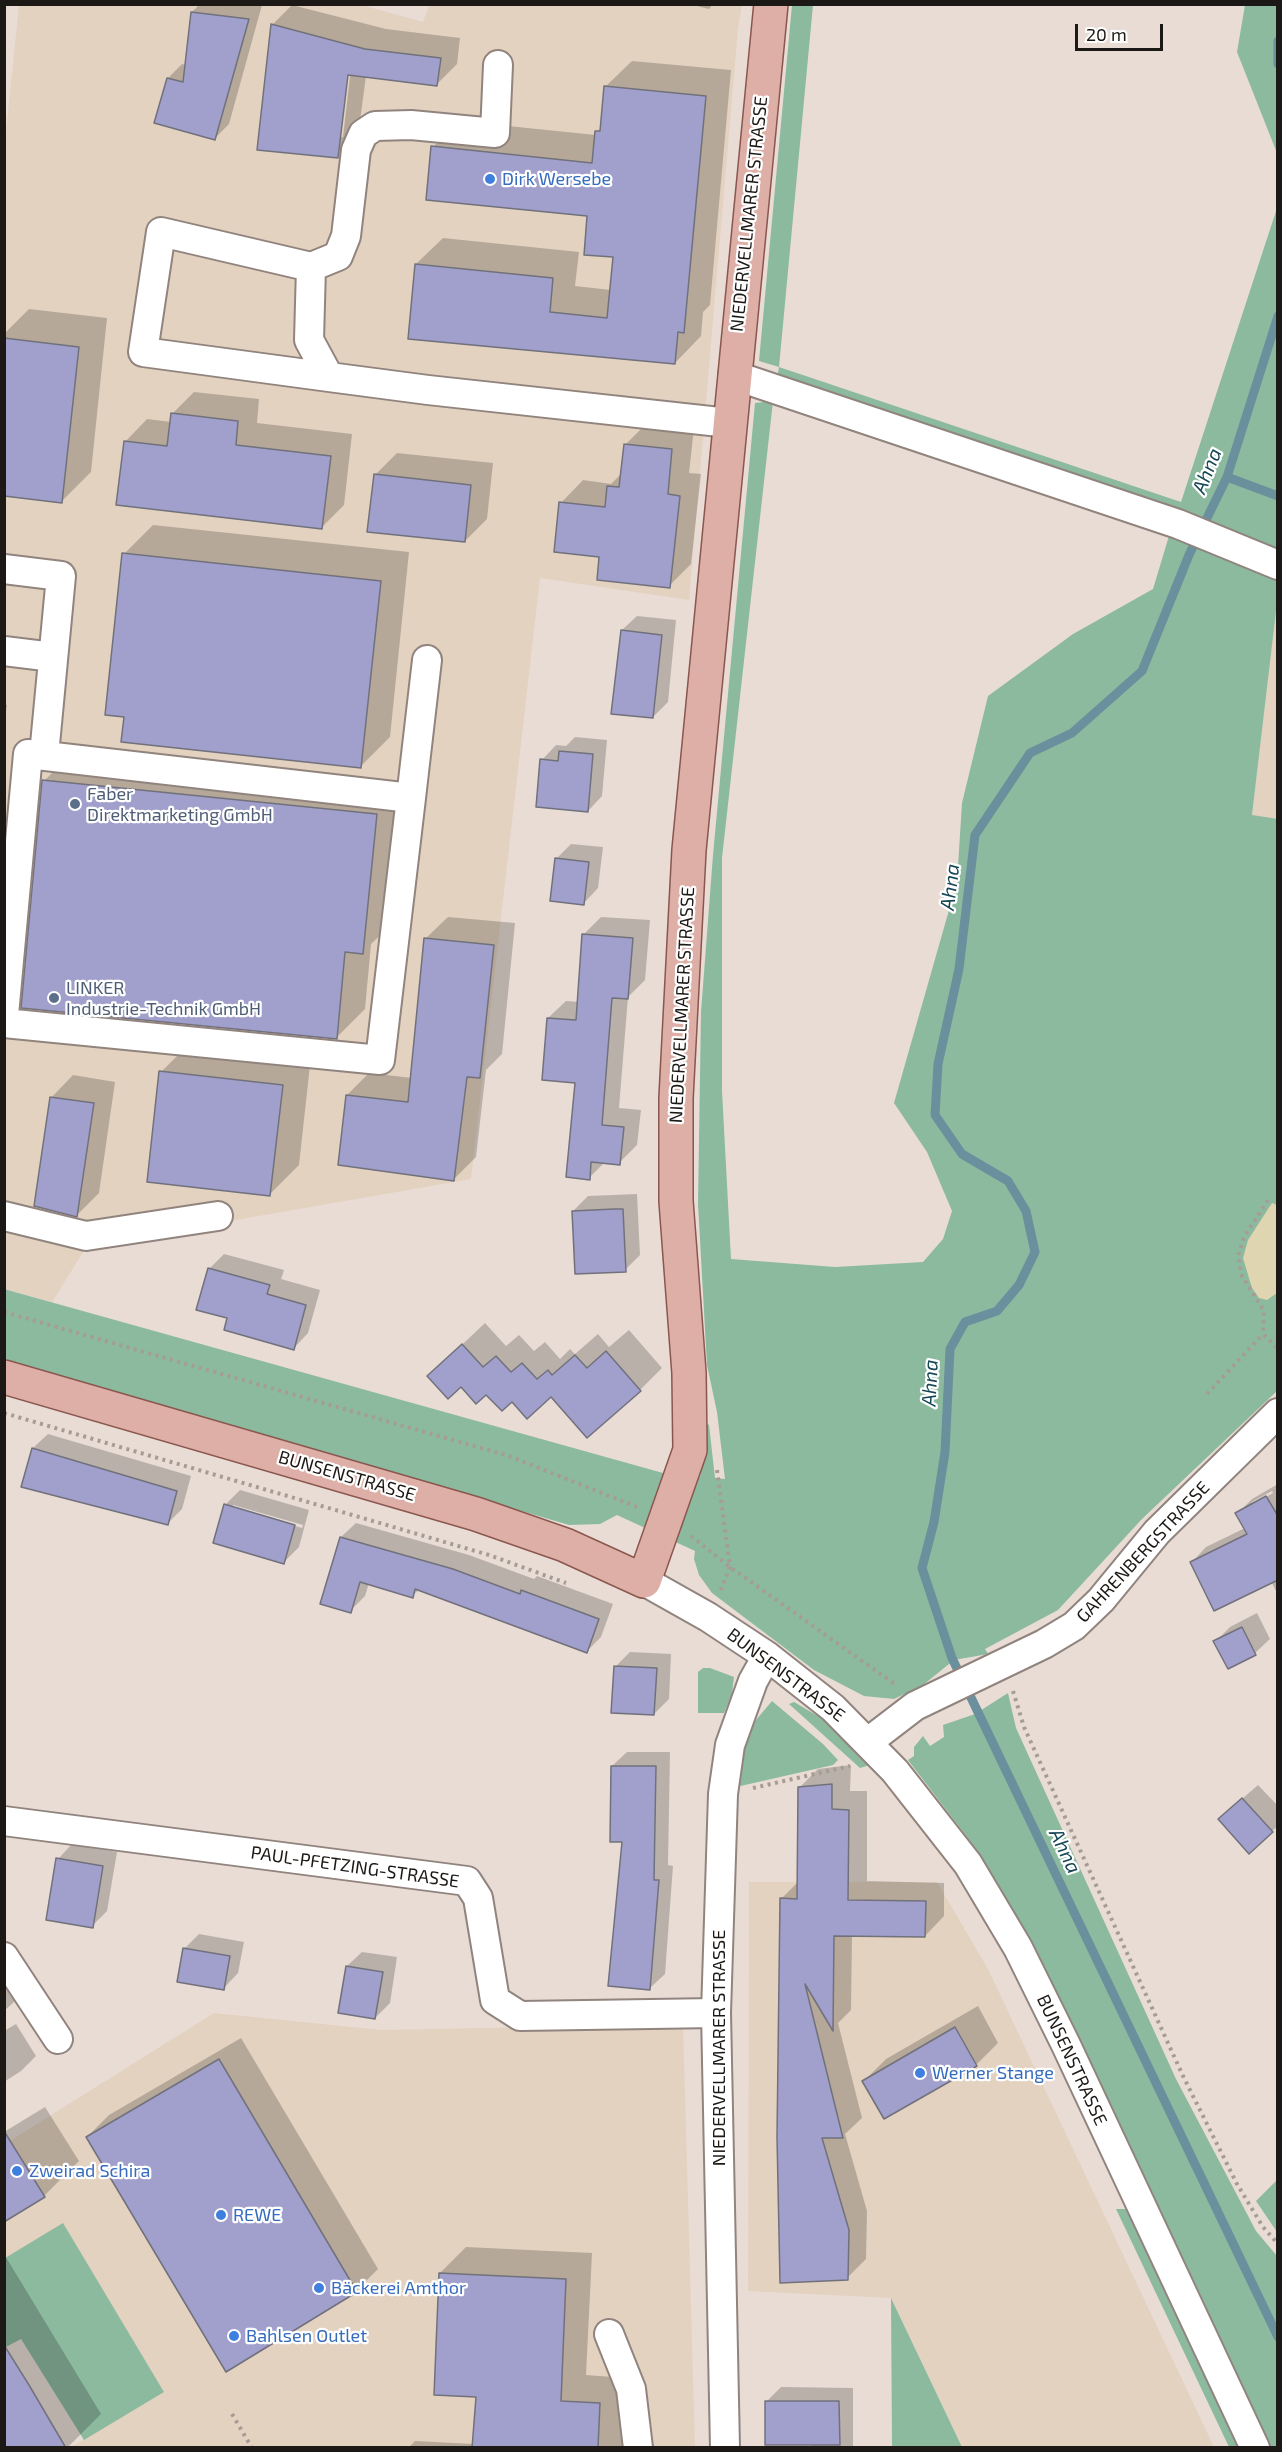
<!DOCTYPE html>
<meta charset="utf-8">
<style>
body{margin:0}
#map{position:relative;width:1282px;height:2452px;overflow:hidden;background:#e9dcd5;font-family:"Exo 2",sans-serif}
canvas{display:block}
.frame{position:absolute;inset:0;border:6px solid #1c1815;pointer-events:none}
.scale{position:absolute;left:1075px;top:24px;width:88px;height:27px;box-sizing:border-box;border:3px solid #1c1815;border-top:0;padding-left:8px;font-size:18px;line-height:21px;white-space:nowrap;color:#1c1815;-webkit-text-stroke:4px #fff;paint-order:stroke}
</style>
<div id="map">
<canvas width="1282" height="2452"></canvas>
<div class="frame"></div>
<div class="scale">20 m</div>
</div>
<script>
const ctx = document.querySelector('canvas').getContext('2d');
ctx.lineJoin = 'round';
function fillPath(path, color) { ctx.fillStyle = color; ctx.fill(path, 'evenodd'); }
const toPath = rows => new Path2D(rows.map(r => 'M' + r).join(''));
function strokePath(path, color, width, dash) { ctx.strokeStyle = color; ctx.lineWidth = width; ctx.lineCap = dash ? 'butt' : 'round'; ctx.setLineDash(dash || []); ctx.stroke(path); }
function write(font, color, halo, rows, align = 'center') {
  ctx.font = font + ' "Exo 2",sans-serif'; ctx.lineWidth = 4.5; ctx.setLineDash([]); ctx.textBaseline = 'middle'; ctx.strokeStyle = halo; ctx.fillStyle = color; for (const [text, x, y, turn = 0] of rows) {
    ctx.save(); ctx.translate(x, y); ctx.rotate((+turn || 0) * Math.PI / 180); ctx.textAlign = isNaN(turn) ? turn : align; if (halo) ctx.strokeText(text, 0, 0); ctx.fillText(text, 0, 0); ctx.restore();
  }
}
const industrial = toPath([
 [358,4,423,22,429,5,742,5,738,29,689,600,540,578,471,1179,87,1246,52,1302,5,1289,4,151,19,5],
 [1277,594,1277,819,1252,816],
 [749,1882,937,1882,988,1969,1214,2447,962,2447,891,2298,748,2291],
 [214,2013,381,2030,683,2024,695,2447,71,2447,164,2392,63,2224,5,2258,5,2144]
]);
const green = toPath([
 [792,5,813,5,779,367,1181,502,1277,208,1278,594,1252,815,1278,819,1277,1391,1142,1519,1058,1610,985,1649,988,1654,954,1660,923,1685,894,1699,864,1696,814,1670,712,1593,699,1575,694,1559,695,1551,617,1515,600,1524,569,1525,5,1359,4,1289,663,1473,700,1477,705,1422,709,1425,715,1478,725,1479,717,1412,707,1365,698,1204,701,1012,713,855,755,403,773,401,779,367,759,361],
 [773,401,1169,536,1153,589,1073,634,988,696,962,803,957,882,894,1103,927,1152,952,1211,943,1239,923,1262,835,1267,731,1259,722,1091,722,858],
 [1245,5,1277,5,1277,153,1237,52],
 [703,1668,710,1668,734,1677,732,1694,724,1713,698,1713,698,1672],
 [1008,1693,1016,1728,1176,2079,1256,2231,1277,2256,1277,2447,1271,2447,1031,1941,980,1854,908,1760,914,1756,914,1747,923,1736,930,1746,944,1737,943,1725,975,1714],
 [772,1701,823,1744,838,1760,833,1765,736,1787,743,1749,756,1720],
 [794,1702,823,1719,870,1765,860,1768,789,1704],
 [1277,2180,1277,2232,1256,2201],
 [1116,2209,1127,2209,1239,2447,1229,2447],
 [63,2223,164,2392,84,2440,21,2339,6,2347,5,2345,5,2258],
 [891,2298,962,2447,892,2447]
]);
const sand = toPath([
 [1272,1203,1277,1205,1277,1293,1267,1300,1259,1298,1252,1288,1243,1258,1248,1240]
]);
const shadow = toPath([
 [200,4,262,5,229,124,215,138,168,78,182,64,186,65,192,12],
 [689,4,713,4,709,9],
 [292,5,386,29,460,38,457,64,437,84,366,76,358,136,338,157,272,25],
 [348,67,351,68,343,137,339,137],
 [632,61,731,70,710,305,703,312,701,336,675,363,416,264,443,238,579,252,575,286,611,290,615,256,589,215,433,147,459,121,596,135,602,126,605,87],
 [29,309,107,318,91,472,62,501,4,495,4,334],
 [194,392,259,399,257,423,352,434,344,505,322,527,125,442,147,419,171,422,172,414],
 [647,423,694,428,689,473,701,474,691,564,669,586,561,503,583,480,611,484,622,473,625,445],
 [397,453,493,463,487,519,465,541,375,475],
 [153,525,409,552,390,737,361,766,126,716,124,554],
 [637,616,676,620,668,702,653,717,622,630],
 [4,704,7,705,4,723],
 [575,737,607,740,602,796,588,811,542,760,556,745,566,746],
 [73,752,406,786,392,924,371,944,365,1009,336,1038,44,781],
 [571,844,603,847,598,888,584,903,557,858],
 [448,917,515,923,502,1054,486,1070,476,1157,454,1179,347,1095,369,1073,412,1078,425,939],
 [601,917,650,920,645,980,628,997,619,1108,641,1110,637,1145,619,1163,605,1162,589,1178,577,1082,548,1018,566,1001,579,1002,584,934],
 [190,1043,311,1056,299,1165,270,1194,161,1072],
 [73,1075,115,1082,99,1193,77,1215,51,1098],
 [637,1194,640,1255,625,1270,573,1211,588,1196],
 [224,1254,284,1270,281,1279,320,1290,308,1333,294,1348,229,1317,209,1269],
 [485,1323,506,1346,519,1335,534,1351,545,1342,560,1359,570,1349,575,1354,598,1334,609,1347,629,1330,662,1368,640,1390,512,1400,429,1376],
 [48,1434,191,1476,182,1509,167,1524,33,1448],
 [1278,1484,1278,1595,1271,1581,1192,1562,1206,1547,1245,1528,1237,1514,1252,1499],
 [1272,1491,1273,1493,1252,1505,1252,1502],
 [240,1490,309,1510,299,1547,284,1562,225,1505],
 [233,1505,303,1525,302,1528,233,1508],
 [356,1523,469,1555,534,1579,537,1576,613,1604,601,1637,587,1651,420,1589,412,1596,369,1583,365,1596,350,1611,341,1537],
 [1257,1613,1270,1639,1255,1653,1229,1667,1215,1642,1230,1627],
 [630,1652,671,1654,669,1699,654,1714,615,1667],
 [627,1752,670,1752,668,1865,673,1866,665,1974,650,1988,612,1766],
 [851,1765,850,1791,867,1791,867,1881,944,1883,944,1916,925,1936,852,1934,851,2010,838,2023,862,2118,845,2134,867,2211,866,2259,847,2278,782,2281,781,1899,798,1882,799,1788,818,1769],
 [1258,1785,1278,1806,1278,1826,1272,1831,1235,1805],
 [72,1844,117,1852,107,1911,92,1926,58,1859],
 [199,1934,244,1942,238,1973,224,1988,184,1949],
 [362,1952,397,1957,390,2003,375,2018,347,1966],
 [4,1964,23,1994,4,2011],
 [978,2006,998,2043,976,2065,885,2117,864,2081,886,2059],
 [16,2024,36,2056,21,2071,4,2082,4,2031],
 [241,2038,378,2269,356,2291,87,2137,109,2115],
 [45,2107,79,2161,44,2196,4,2132],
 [466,2247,592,2253,586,2375,626,2378,622,2448,408,2448,415,2441,474,2444,477,2396,440,2273],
 [4,2254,101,2414,67,2448,7,2448,4,2444],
 [781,2387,853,2388,853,2448,813,2448,813,2443,766,2402]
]);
const stream = toPath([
 [1278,41,1278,64],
 [1278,316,1227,477,1189,555,1142,671,1072,733,1030,753,975,835,959,969,938,1064,935,1115,962,1154,1008,1181,1026,1211,1035,1252,1019,1285,997,1311,965,1322,950,1349,945,1452,934,1522,922,1568,952,1658,1278,2337],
 [1227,477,1278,496]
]);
const building = toPath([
 [191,12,249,19,215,140,154,123,167,78,183,82,191,12],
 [271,24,365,49,441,58,437,86,348,75,338,158,257,150,271,24],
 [604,86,706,96,684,333,678,332,675,364,408,339,415,264,553,278,550,312,607,318,613,257,584,255,587,216,426,200,431,146,592,163,595,131,600,131,604,86],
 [4,338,79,347,62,503,4,496,4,338],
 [171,413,238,421,236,445,331,456,322,529,116,505,124,441,167,446,171,413],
 [624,444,672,449,668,494,680,496,670,588,597,580,599,557,554,552,559,502,605,507,607,486,619,487,624,444],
 [374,474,471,485,465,542,367,532,374,474],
 [122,553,381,581,361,768,121,742,124,717,105,715,122,553],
 [621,630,662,635,653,718,611,714,621,630],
 [559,751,593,754,588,812,536,807,540,759,558,761,559,751],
 [42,780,377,814,363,954,345,952,337,1039,21,1008,42,780],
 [555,858,589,862,584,905,550,901,555,858],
 [582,934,633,938,628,999,612,998,602,1125,624,1127,620,1165,591,1162,590,1180,566,1177,575,1083,542,1080,547,1018,576,1020,582,934],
 [424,938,494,945,480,1078,467,1077,454,1181,338,1165,346,1095,408,1102,424,938],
 [159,1071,283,1085,270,1196,147,1182,159,1071],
 [50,1097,94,1103,77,1217,34,1206,50,1097],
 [614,1209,623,1209,626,1272,575,1274,572,1211,614,1209],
 [208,1268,270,1285,267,1294,306,1305,294,1350,224,1330,227,1318,196,1310,208,1268],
 [462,1344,483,1367,496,1356,511,1372,522,1363,537,1379,548,1370,552,1375,575,1355,587,1368,606,1351,641,1391,587,1438,551,1397,527,1419,512,1402,502,1411,486,1395,476,1404,461,1387,448,1399,427,1376,462,1344],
 [32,1448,177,1491,168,1525,21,1487,32,1448],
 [1266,1496,1278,1516,1278,1580,1214,1611,1190,1562,1247,1534,1235,1513,1266,1496],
 [224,1504,295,1525,284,1564,213,1543,224,1504],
 [340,1537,453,1569,520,1594,521,1590,599,1619,587,1653,415,1589,413,1598,360,1582,351,1613,320,1604,340,1537],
 [1242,1627,1256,1655,1228,1669,1213,1641,1242,1627],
 [614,1666,657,1668,654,1715,611,1713,614,1666],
 [611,1766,656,1766,654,1880,659,1880,650,1990,608,1986,622,1842,610,1842,611,1766],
 [832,1784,832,1809,849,1810,848,1900,926,1901,925,1937,834,1936,833,2031,805,1984,843,2138,822,2138,849,2230,848,2280,780,2283,777,2137,780,1898,797,1899,798,1787,832,1784],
 [1242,1798,1273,1832,1249,1854,1218,1819,1242,1798],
 [56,1858,103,1866,93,1928,46,1920,56,1858],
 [183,1948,230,1956,224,1990,177,1982,183,1948],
 [346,1966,383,1972,375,2019,338,2013,346,1966],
 [955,2027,977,2066,884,2119,862,2081,955,2027],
 [219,2059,357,2292,226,2372,86,2137,219,2059],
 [4,2131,45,2197,4,2222,4,2131],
 [439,2273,566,2279,561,2401,600,2403,598,2448,472,2448,476,2397,434,2395,439,2273],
 [4,2345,29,2385,66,2448,4,2448,4,2345],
 [765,2401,839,2401,840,2445,765,2445,765,2401]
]);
const path = toPath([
 [1268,1200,1244,1237,1238,1256,1242,1276,1264,1311,1263,1334,1278,1349],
 [4,1312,509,1456,637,1507],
 [1207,1394,1263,1334],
 [4,1413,489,1555,566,1583],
 [717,1470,730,1567,720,1592],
 [691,1536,730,1567,896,1685],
 [1013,1691,1024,1727,1183,2076,1237,2184,1263,2227,1278,2244],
 [753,1788,850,1766],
 [232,2414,252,2448]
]);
const minor = toPath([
 [311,267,338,256,346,236,356,150,363,134,375,126,411,125,495,133,498,65],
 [733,375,1178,524,1278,565],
 [329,377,309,340,311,267,161,232,143,352,329,377,428,390,729,423],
 [4,569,61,576,44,755],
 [4,651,53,657],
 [411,798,427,660],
 [4,1015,28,754,411,798,380,1060,4,1023],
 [4,1216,86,1236,218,1216],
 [644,1581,708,1617,767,1656,833,1708,895,1771,968,1864,1018,1948,1066,2045,1255,2448],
 [868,1742,915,1706,1044,1644,1074,1626,1101,1600,1157,1532,1278,1413],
 [4,1821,467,1881,478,1898,495,2000,520,2016,716,2013],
 [4,1957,58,2039],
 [609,2334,631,2389,638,2448],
 [725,2448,716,2013,723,1794,730,1745,753,1681,767,1656]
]);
const major = toPath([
 [4,1377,476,1514,565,1545,644,1581,690,1450,689,1373,676,1201,676,1098,689,850,771,4]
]);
const markers = [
 [490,179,6,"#3f7fe0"],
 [75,804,6,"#5c6f8a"],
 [54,998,6,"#5c6f8a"],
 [920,2073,6,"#3f7fe0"],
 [17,2171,6,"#3f7fe0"],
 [221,2215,6,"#3f7fe0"],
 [319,2288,6,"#3f7fe0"],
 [234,2336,6,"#3f7fe0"]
];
const shopNames = [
 ["Dirk Wersebe",502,179],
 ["Werner Stange",932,2073],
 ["Zweirad Schira",29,2171],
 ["REWE",233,2215],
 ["Bäckerei Amthor",331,2288],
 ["Bahlsen Outlet",246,2336]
];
const streetNames = [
 ["NIEDERVELLMARER STRASSE",749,214,-84],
 ["NIEDERVELLMARER STRASSE",682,1005,-87],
 ["BUNSENSTRASSE",347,1476,16],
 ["GAHRENBERGSTRASSE",1143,1552,-47],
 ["BUNSENSTRASSE",786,1675,37],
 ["PAUL-PFETZING-STRASSE",355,1867,8],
 ["NIEDERVELLMARER STRASSE",719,2048,-90],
 ["BUNSENSTRASSE",1072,2060,65]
];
const serviceNames = [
 ["Faber",87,794],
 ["Direktmarketing GmbH",87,815],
 ["LINKER",66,988],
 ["Industrie-Technik GmbH",66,1009]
];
const waterNames = [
 ["Ahna",1207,471,-68],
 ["Ahna",950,887,-83],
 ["Ahna",930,1383,-87],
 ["Ahna",1065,1851,64]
];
fillPath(industrial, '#e3d2c0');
fillPath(green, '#8cba9f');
fillPath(sand, '#dfd5b1');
fillPath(shadow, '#0003');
strokePath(stream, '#6b909d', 9);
fillPath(building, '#a19fcb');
strokePath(building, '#71717c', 1.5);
strokePath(minor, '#91847e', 32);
strokePath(major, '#8a574e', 36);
strokePath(path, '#a69c96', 4, [3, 4.5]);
strokePath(minor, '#fff', 28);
strokePath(major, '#ddafa7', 33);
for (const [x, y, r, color] of markers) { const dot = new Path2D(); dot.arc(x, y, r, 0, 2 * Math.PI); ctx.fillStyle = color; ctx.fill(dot); strokePath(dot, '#fff', 2); }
write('18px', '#366cbe', '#fff', shopNames, 'left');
write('18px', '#1c1815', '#fff', streetNames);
write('18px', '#4e5e75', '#fff', serviceNames, 'left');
write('italic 20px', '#164755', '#fff', waterNames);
</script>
